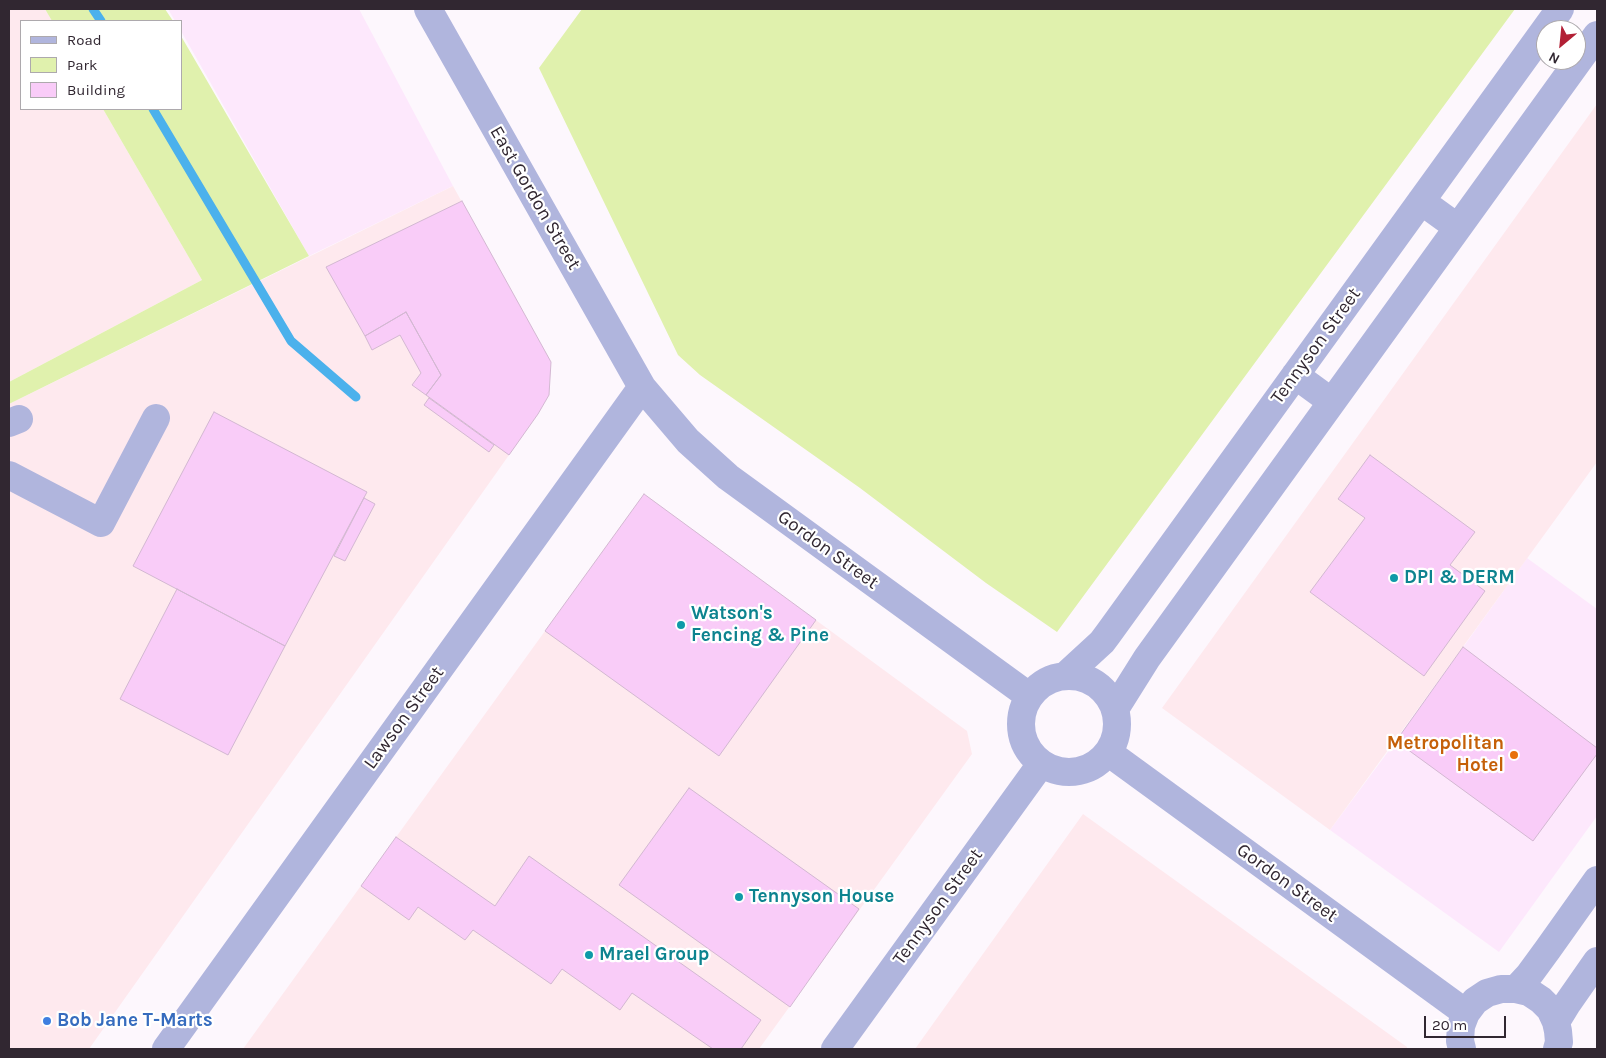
<!DOCTYPE html>
<style>
body{margin:0}
#map{position:relative;width:1606px;height:1058px;overflow:hidden;background:#fdf7fd;font-family:Karla,sans-serif}
canvas{display:block}
.frame{position:absolute;inset:0;border:10px solid #312731;pointer-events:none}
.legend{position:absolute;left:20px;top:20px;width:162px;height:90px;box-sizing:border-box;background:#fff;border:1px solid #ada9ad;margin:0;padding:6px 9px;list-style:none;font-size:15px;color:#312731}
.legend li{display:flex;align-items:center;gap:10px;height:25px}
.legend b{width:25px;border:1px solid #ada9ad}
.north{position:absolute;left:1536px;top:20px;width:50px;height:50px;box-sizing:border-box;background:#fff;border:1px solid #ada9ad;border-radius:50%;rotate:208deg;font-size:14px;font-weight:700;line-height:20px;text-align:center;color:#312731}
.north::after{content:'';display:block;margin:auto;width:18px;height:22px;background:#b22035;clip-path:polygon(50% 0,100% 100%,50% 72%,0 100%)}
.scale{position:absolute;left:1424px;top:1016px;width:82px;height:22px;box-sizing:border-box;border:2px solid #312731;border-top:0;padding-left:6px;font-size:15px;line-height:18px;white-space:nowrap;color:#312731;-webkit-text-stroke:4px #fff;paint-order:stroke}
</style>
<div id="map">
<canvas width="1606" height="1058"></canvas>
<div class="frame"></div>
<ul class="legend">
<li><b style="height:6px;background:#b0b5dd"></b>Road</li>
<li><b style="height:14px;background:#e0f1ad"></b>Park</li>
<li><b style="height:14px;background:#f9ccf8"></b>Building</li>
</ul>
<div class="north">N</div>
<div class="scale">20 m</div>
</div>
<script>
const ctx = document.querySelector('canvas').getContext('2d');
ctx.lineJoin = 'round';
function fillPath(path, color) { ctx.fillStyle = color; ctx.fill(path, 'evenodd'); }
const toPath = rows => new Path2D(rows.map(r => 'M' + r).join(''));
function strokePath(path, color, width, dash) { ctx.strokeStyle = color; ctx.lineWidth = width; ctx.lineCap = dash ? 'butt' : 'round'; ctx.setLineDash(dash || []); ctx.stroke(path); }
function write(font, color, halo, rows, align = 'center') {
  ctx.font = font + ' Karla,sans-serif'; ctx.lineWidth = 4.5; ctx.setLineDash([]); ctx.textBaseline = 'middle'; ctx.strokeStyle = halo; ctx.fillStyle = color; for (const [text, x, y, turn = 0] of rows) {
    ctx.save(); ctx.translate(x, y); ctx.rotate((+turn || 0) * Math.PI / 180); ctx.textAlign = isNaN(turn) ? turn : align; if (halo) ctx.strokeText(text, 0, 0); ctx.fillText(text, 0, 0); ctx.restore();
  }
}
const built = toPath([
 [168,9,359,9,453,186,309,256,181,31,181,21,175,21],
 [1527,558,1597,609,1597,816,1499,952,1330,830,1396,741]
]);
const industrial = toPath([
 [9,9,45,9,52,21,21,21,21,109,103,109,202,280,9,382],
 [1597,104,1597,462,1330,830,1162,708],
 [453,186,551,362,538,414,89,1049,9,1049,9,404],
 [644,494,967,731,972,754,759,1049,243,1049],
 [1083,814,1407,1047,1407,1049,915,1049]
]);
const green = toPath([
 [45,9,165,9,173,21,52,21],
 [582,9,1515,9,1057,632,986,583,860,488,700,375,678,355,539,68],
 [181,36,309,256,9,404,9,382,202,280,103,109,181,109]
]);
const stream = toPath([
 [93,9,101,21],
 [153,109,291,341,356,397]
]);
const building = toPath([
 [462,201,551,362,549,395,538,414,509,455,426,395,441,375,406,312,365,336,326,267,462,201],
 [406,312,441,375,426,395,412,385,421,373,400,335,372,350,365,336,406,312],
 [429,398,494,445,489,452,424,405,429,398],
 [214,412,367,492,285,646,133,566,214,412],
 [1370,455,1475,532,1450,565,1485,591,1424,676,1310,592,1365,518,1338,499,1370,455],
 [644,494,816,620,719,756,545,631,644,494],
 [364,498,375,504,345,561,334,556,364,498],
 [177,589,285,646,228,755,120,699,177,589],
 [1463,647,1597,748,1597,754,1533,841,1396,741,1463,647],
 [689,788,859,909,790,1007,619,885,689,788],
 [396,837,495,906,529,856,761,1020,741,1049,713,1049,632,993,620,1010,562,969,551,984,473,930,465,940,418,907,409,920,361,886,396,837]
]);
const minor = toPath([
 [428,9,642,387,688,441,728,477,1029,696],
 [1421,201,1457,227],
 [1295,375,1332,402],
 [9,423,19,419],
 [9,475,101,523,156,418],
 '1021 724a48 48 0 1 1 96 0a48 48 0 1 1-96 0Z',
 [1065,676,1102,642,1108,634,1560,9],
 [1115,709,1147,658,1597,35],
 [1109,753,1466,1013],
 [1516,989,1529,975,1548,949,1597,880],
 [1556,1022,1567,1004,1597,961],
 [166,1049,642,387],
 [835,1049,1041,764],
 [1462,1049,1460,1041,1461,1026,1466,1013,1475,1001,1487,993,1501,989,1516,989,1529,992,1541,1000,1550,1009,1556,1022,1558,1031,1559,1042,1557,1049]
]);
const markers = [
 [1394,578,5,"#0f9aa8"],
 [681,625,5,"#0f9aa8"],
 [1514,755,5,"#e8710a"],
 [739,897,5,"#0f9aa8"],
 [589,955,5,"#0f9aa8"],
 [47,1021,5,"#3f7fe0"]
];
const streetNames = [
 ["East Gordon Street",535,198,60],
 ["Tennyson Street",1316,346,-54],
 ["Gordon Street",828,550,36],
 ["Lawson Street",404,718,-54],
 ["Gordon Street",1287,883,36],
 ["Tennyson Street",938,907,-54]
];
const cultureNames = [
 ["DPI & DERM",1404,578],
 ["Watson's",691,614],
 ["Fencing & Pine",691,636],
 ["Tennyson House",749,897],
 ["Mrael Group",599,955]
];
const foodNames = [
 ["Metropolitan",1504,744],
 ["Hotel",1504,766]
];
const shopNames = [
 ["Bob Jane T-Marts",57,1021]
];
fillPath(built, '#fde8fc');
fillPath(industrial, '#fee9ee');
fillPath(green, '#e0f1ad');
strokePath(stream, '#4bb1ec', 9);
fillPath(building, '#f9ccf8');
strokePath(building, '#d3b8d2', 1);
strokePath(minor, '#b0b5dd', 28);
for (const [x, y, r, color] of markers) { const dot = new Path2D(); dot.arc(x, y, r, 0, 2 * Math.PI); ctx.fillStyle = color; ctx.fill(dot); strokePath(dot, '#fff', 2); }
write('19px', '#312731', '#fff', streetNames);
write('bold 19px', '#0d838f', '#fff', cultureNames, 'left');
write('bold 19px', '#c56008', '#fff', foodNames, 'right');
write('bold 19px', '#366cbe', '#fff', shopNames, 'left');
</script>
